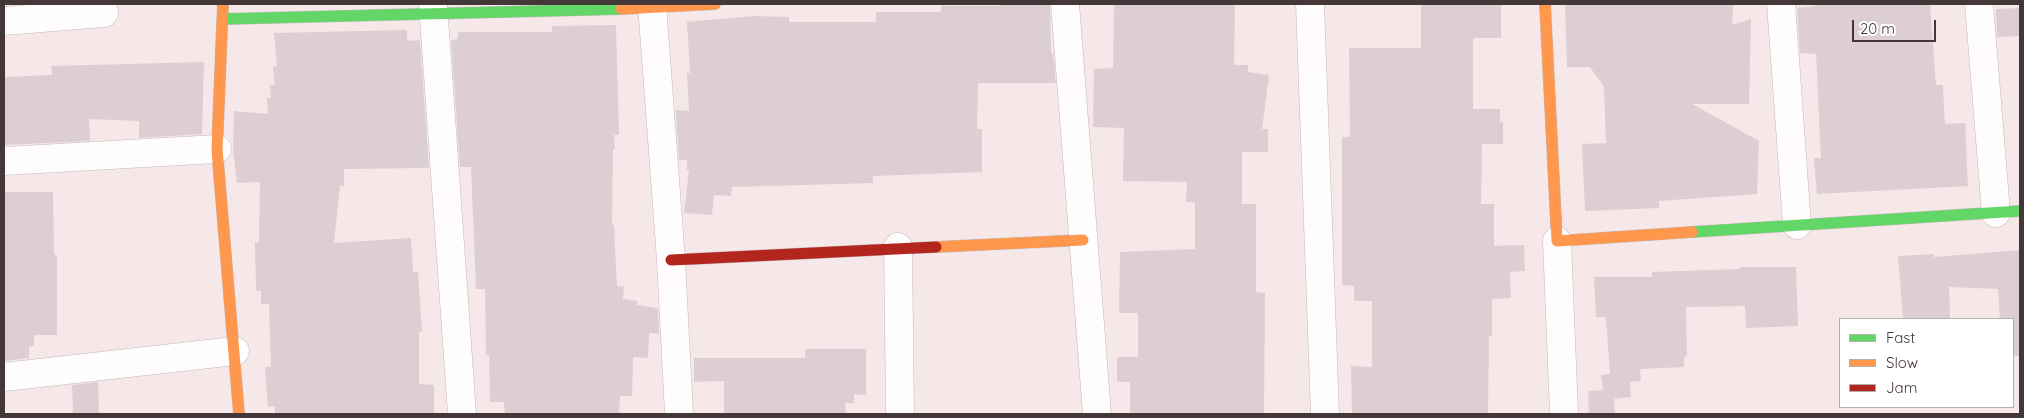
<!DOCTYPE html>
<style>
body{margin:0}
#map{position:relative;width:2024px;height:418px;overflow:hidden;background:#f6e8e9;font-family:Quicksand,sans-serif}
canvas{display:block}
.frame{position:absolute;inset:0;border:5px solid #443738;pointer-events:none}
.legend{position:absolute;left:1839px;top:318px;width:175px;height:90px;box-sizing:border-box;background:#fff;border:1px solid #b4afaf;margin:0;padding:6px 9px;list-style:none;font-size:15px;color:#443738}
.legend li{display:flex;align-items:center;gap:10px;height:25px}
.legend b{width:25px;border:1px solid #b4afaf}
.scale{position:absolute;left:1852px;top:20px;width:84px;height:22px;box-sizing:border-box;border:2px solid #443738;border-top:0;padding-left:6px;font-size:15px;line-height:18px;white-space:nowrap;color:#443738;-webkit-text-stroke:4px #fff;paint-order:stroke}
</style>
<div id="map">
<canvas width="2024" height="418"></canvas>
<div class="frame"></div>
<ul class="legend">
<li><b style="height:6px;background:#63d668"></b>Fast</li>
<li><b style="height:6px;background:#ff974d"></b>Slow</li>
<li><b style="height:6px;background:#b3261e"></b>Jam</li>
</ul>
<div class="scale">20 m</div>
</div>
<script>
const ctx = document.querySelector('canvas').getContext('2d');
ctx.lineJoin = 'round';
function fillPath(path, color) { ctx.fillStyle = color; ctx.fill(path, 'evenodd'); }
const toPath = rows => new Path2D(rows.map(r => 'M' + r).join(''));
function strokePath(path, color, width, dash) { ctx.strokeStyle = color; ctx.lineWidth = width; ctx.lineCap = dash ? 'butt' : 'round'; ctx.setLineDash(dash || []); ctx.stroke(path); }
const building = toPath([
 [999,4,1050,4,1051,53,1053,53,1056,83,978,83,977,129,982,129,982,172,873,176,873,183,732,187,731,196,714,195,712,215,684,213,689,170,687,170,687,160,679,160,676,115,676,110,689,111,687,73,690,73,687,22,754,16,789,17,789,22,876,22,876,12,941,12,941,6,999,6],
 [1114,4,1235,4,1234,65,1248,65,1248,72,1269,75,1262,129,1268,129,1268,152,1242,152,1242,204,1256,204,1256,292,1265,293,1264,414,1130,414,1130,382,1117,382,1117,357,1138,357,1138,313,1119,313,1120,252,1195,249,1195,202,1186,202,1187,182,1123,181,1124,128,1093,127,1094,69,1113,68],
 [1421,4,1501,4,1501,38,1473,38,1473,109,1500,109,1500,122,1503,122,1503,144,1482,144,1481,204,1494,204,1494,246,1524,245,1525,271,1510,272,1511,298,1492,299,1492,336,1489,336,1488,414,1352,414,1351,366,1372,367,1372,301,1354,301,1354,286,1342,285,1342,137,1350,137,1349,48,1421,48],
 [1565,4,1733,4,1732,25,1751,19,1749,104,1692,104,1759,141,1757,194,1659,201,1659,208,1585,211,1582,144,1606,143,1604,87,1590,67,1567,67],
 [1815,4,1930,4,1936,85,1943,85,1945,124,1965,123,1968,186,1817,194,1814,158,1821,158,1816,54,1800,53,1797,8,1815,6],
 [2020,8,2020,36,1997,37,1996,9],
 [616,25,619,135,614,135,615,149,613,149,612,225,614,225,617,286,624,287,623,299,637,301,637,305,658,308,659,334,649,333,648,358,633,357,632,396,620,396,619,413,505,414,504,402,490,402,489,355,486,355,485,289,476,289,471,167,460,167,451,40,458,39,458,32,552,32,552,26],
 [407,30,407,41,420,40,429,168,344,169,344,186,340,186,334,243,411,238,413,272,418,272,422,332,419,332,419,384,434,385,434,414,275,414,275,406,268,407,266,382,265,367,271,367,269,304,261,304,261,291,256,291,255,242,259,242,260,182,237,183,233,150,234,111,268,114,267,98,271,98,270,85,275,85,273,67,277,66,274,33],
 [204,62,202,134,139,138,139,121,89,119,90,141,4,145,4,77,52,75,51,66],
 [4,192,53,192,54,255,57,255,57,335,34,335,34,346,29,346,29,358,4,361],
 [2020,250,2020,356,2013,356,2013,319,2000,319,1998,289,1949,287,1950,319,1903,319,1898,256,1934,254,1934,257],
 [1739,267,1796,267,1798,326,1746,328,1745,306,1686,307,1687,356,1684,357,1684,367,1640,369,1641,381,1630,382,1631,397,1614,399,1615,414,1589,414,1588,391,1603,390,1601,375,1610,374,1606,317,1596,317,1594,277,1652,277,1652,272,1740,269],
 [805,349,866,349,866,395,854,394,854,403,845,403,846,414,724,414,724,381,694,382,694,358,805,358],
 [98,382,99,414,73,414,72,385]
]);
const street = toPath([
 [433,4,462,414],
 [652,4,671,260,679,414],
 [1065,4,1097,414],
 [1310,4,1325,414],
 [1781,4,1797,225],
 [1979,4,1996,213],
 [4,21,104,13,103,4],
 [4,161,217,149],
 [1557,241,1564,414],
 [898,247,900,414],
 [4,377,235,351]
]);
const fast = toPath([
 [223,19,621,9],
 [1692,232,2020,211]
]);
const slow = toPath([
 [223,4,217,149,239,414],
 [1545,4,1557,241,1692,232],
 [621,9,715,4],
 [936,247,1083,240]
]);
const jam = toPath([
 [671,260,936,247]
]);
fillPath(building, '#dcced3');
strokePath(street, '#c4b8b9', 29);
strokePath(fast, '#c4b8b9', 12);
strokePath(slow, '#c4b8b9', 12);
strokePath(jam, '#c4b8b9', 12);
strokePath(street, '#fefcfc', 28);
strokePath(fast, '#63d668', 11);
strokePath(slow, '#ff974d', 11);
strokePath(jam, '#b3261e', 11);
</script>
